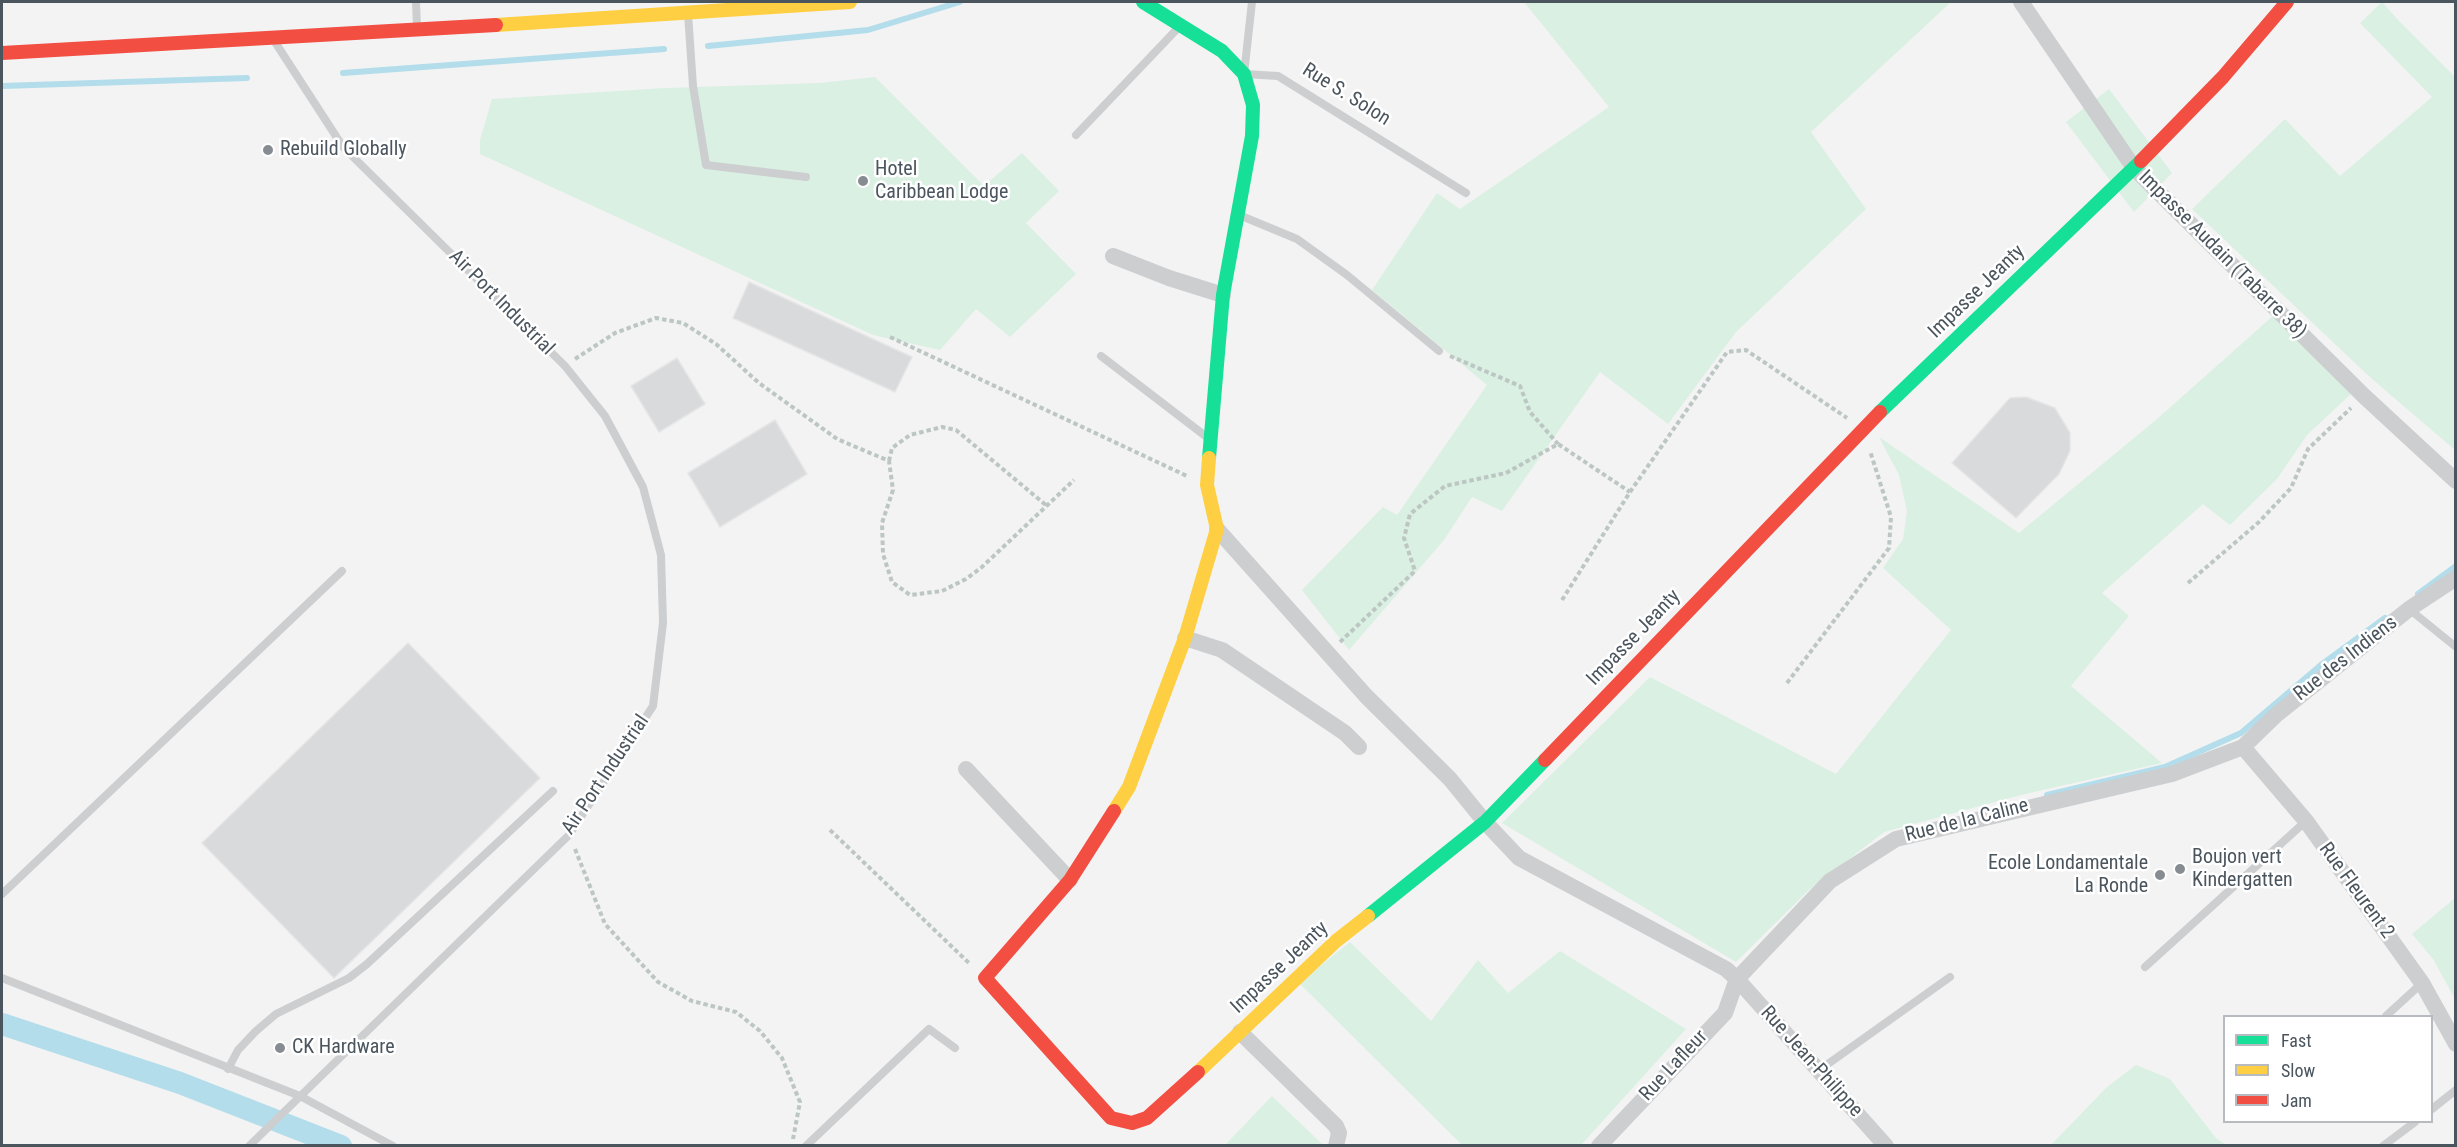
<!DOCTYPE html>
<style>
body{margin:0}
#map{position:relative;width:2457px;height:1147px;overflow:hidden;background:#f3f3f3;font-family:"Roboto Condensed",sans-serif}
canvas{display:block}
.frame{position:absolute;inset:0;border:3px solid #4b555e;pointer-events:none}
.legend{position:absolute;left:2223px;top:1015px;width:210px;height:108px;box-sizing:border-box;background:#fff;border:2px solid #b7bbbf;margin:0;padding:8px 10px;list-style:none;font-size:18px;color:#4b555e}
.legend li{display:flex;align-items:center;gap:12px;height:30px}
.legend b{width:30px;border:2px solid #b7bbbf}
</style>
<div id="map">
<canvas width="2457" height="1147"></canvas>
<div class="frame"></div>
<ul class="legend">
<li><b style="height:8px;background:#16e098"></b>Fast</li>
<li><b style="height:8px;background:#ffcf43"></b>Slow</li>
<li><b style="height:8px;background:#f24e42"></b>Jam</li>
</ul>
</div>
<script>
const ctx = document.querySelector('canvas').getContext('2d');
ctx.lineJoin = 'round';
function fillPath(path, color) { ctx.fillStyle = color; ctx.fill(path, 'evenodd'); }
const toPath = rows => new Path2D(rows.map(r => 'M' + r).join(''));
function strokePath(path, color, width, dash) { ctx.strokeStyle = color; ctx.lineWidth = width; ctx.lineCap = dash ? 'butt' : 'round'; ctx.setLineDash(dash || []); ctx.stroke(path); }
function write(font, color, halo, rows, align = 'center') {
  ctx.font = font + ' "Roboto Condensed",sans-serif'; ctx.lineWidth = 5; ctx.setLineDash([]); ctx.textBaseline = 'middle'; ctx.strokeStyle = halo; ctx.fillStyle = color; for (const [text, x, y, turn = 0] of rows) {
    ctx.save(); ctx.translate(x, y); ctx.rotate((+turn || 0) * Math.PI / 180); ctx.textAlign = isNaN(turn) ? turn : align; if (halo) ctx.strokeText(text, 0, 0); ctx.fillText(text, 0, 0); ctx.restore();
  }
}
const green = toPath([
 [1524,2,1951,2,1811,132,1866,209,1736,332,1668,424,1600,372,1502,511,1472,497,1444,540,1349,650,1302,590,1383,507,1397,515,1487,385,1372,290,1437,193,1460,209,1609,107],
 [2382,2,2400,22,2455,77,2455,450,2372,379,2192,209,2285,119,2340,176,2432,97,2360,23],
 [875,77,984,186,1022,153,1059,191,1026,223,1076,274,1010,337,976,309,940,350,873,335,480,154,480,140,492,99,665,88,820,83],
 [2109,89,2172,173,2134,212,2066,122],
 [2274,315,2352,393,2307,435,2277,479,2230,525,2203,504,2102,593,2129,616,2071,686,2162,763,2021,795,1884,832,1809,890,1736,962,1502,823,1650,677,1836,774,1951,630,1883,568,1903,539,1907,511,1899,475,1879,437,2019,533,2157,419],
 [2455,898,2456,898,2455,999,2433,959,2412,934],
 [1350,942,1431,1021,1478,960,1508,993,1560,951,1686,1029,1581,1145,1462,1145,1299,983],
 [2136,1065,2170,1079,2216,1138,2226,1145,2051,1145,2106,1088],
 [1272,1096,1323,1145,1225,1145]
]);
const stream = toPath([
 [708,46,868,30,960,2],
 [343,73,664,49],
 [2,86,247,78],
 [2418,594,2456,566],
 [2047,795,2165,767,2241,733,2321,665,2385,618]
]);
const canal = toPath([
 [2,1024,180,1083,341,1146]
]);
const building = toPath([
 [749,282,912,357,895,392,733,318,749,282],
 [677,358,705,404,659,432,631,386,677,358],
 [2026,397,2055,408,2070,433,2070,451,2059,474,2016,518,1952,463,2010,398,2026,397],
 [775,420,807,474,720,527,688,473,775,420],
 [408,643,540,778,334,978,202,843,408,643]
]);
const path = toPath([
 [890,337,1187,476],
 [1450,356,1520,386,1530,412,1558,444],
 [575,359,615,333,656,318,683,323,716,344,759,383,837,439,889,461,893,490,882,523,883,554,892,582,910,595,942,591,966,579,982,567,1074,480],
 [889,461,892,448,910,435,942,427,956,430,1047,506],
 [2188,583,2259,522,2291,488,2308,449,2351,408],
 [1562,600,1630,492,1727,352,1746,350,1847,418],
 [1340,642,1415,571,1404,538,1410,514,1445,486,1506,473,1558,444,1630,492],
 [1787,683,1889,548,1891,517,1870,451],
 [830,830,970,964],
 [575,849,605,924,658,982,692,1001,736,1012,760,1031,782,1058,800,1102,793,1139]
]);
const lane = toPath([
 [416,2,417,28],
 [1252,2,1244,74,1278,76,1466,193],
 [688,14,693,86,706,165,806,177],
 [1076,135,1179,27],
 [1239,215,1297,239,1347,275,1439,351],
 [1101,356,1208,438],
 [2409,609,2456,647],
 [2,894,342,571],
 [2145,967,2306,821],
 [2,978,300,1096,393,1146],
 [2386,1016,2422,983],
 [228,1069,238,1050,256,1031,276,1014,349,978,367,964,553,791],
 [1818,1071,1950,977],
 [2432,1109,2456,1090],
 [249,1146,569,835,653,706,663,623,661,555,643,487,605,416,565,366,343,147,275,42],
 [806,1146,929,1029,955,1048],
 [2383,1146,2415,1122]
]);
const street = toPath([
 [2021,2,2134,168,2364,396,2456,481],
 [1113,256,1169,278,1223,295],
 [1217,529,1366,696,1450,779,1485,822,1519,858,1726,969,1737,979,1886,1146],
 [1185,638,1222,650,1345,733,1359,747],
 [2243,747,2306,821,2422,983,2456,1044],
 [966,769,1070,880],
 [1240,1032,1336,1126,1339,1133,1336,1146],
 [1599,1146,1725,1013,1737,979,1830,881,1896,839,2172,774,2243,747,2276,715,2409,609,2456,578]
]);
const fast = toPath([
 [1143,2,1222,51,1244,74,1253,105,1252,136,1223,295,1209,458],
 [1880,412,2141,161],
 [1368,916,1485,822,1545,760]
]);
const slow = toPath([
 [496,25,850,2],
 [1114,811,1129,787,1185,638,1217,529,1207,485,1209,458],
 [1198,1072,1336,941,1368,916]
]);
const jam = toPath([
 [2,53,496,25],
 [2141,161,2223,77,2287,2],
 [1545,760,1880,412],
 [1114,811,1070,880,985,978,1111,1118,1132,1123,1147,1118,1198,1072]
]);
const markers = [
 [268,150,6,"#868c92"],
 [863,181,6,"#868c92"],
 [2180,869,6,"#868c92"],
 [2160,875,6,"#868c92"],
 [280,1048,6,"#868c92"]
];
const streetNames = [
 ["Rue S. Solon",1346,95,32],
 ["Impasse Audain (Tabarre 38)",2222,255,45],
 ["Impasse Jeanty",1977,292,-44],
 ["Air Port Industrial",501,303,45],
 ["Impasse Jeanty",1634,638,-46],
 ["Rue des Indiens",2346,659,-38],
 ["Air Port Industrial",606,775,-56],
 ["Rue de la Caline",1967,821,-14],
 ["Rue Fleurent 2",2356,891,54],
 ["Impasse Jeanty",1280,968,-43],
 ["Rue Jean-Philippe",1811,1062,48],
 ["Rue Lafleur",1674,1066,-47]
];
const poiNames = [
 ["Rebuild Globally",280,150],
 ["Hotel",875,170],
 ["Caribbean Lodge",875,193],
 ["Boujon vert",2192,858],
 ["Kindergatten",2192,881],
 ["Ecole Londamentale",2148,864,"right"],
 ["La Ronde",2148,887,"right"],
 ["CK Hardware",292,1048]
];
fillPath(green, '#daf0e3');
strokePath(stream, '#b3ddea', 6);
strokePath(canal, '#b3ddea', 22);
fillPath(building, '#d9dadc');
strokePath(building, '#e5e5e6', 1.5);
strokePath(path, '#bcc6c3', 4, [4.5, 3]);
strokePath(lane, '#cdced0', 8);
strokePath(street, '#cdced0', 16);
strokePath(fast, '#16e098', 14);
strokePath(slow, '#ffcf43', 14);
strokePath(jam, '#f24e42', 14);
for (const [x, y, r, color] of markers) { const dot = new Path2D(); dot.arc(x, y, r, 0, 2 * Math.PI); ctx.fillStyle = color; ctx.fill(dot); strokePath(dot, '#fff', 2); }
write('20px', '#4b555e', '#fff', streetNames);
write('20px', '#4b555e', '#fff', poiNames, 'left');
</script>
